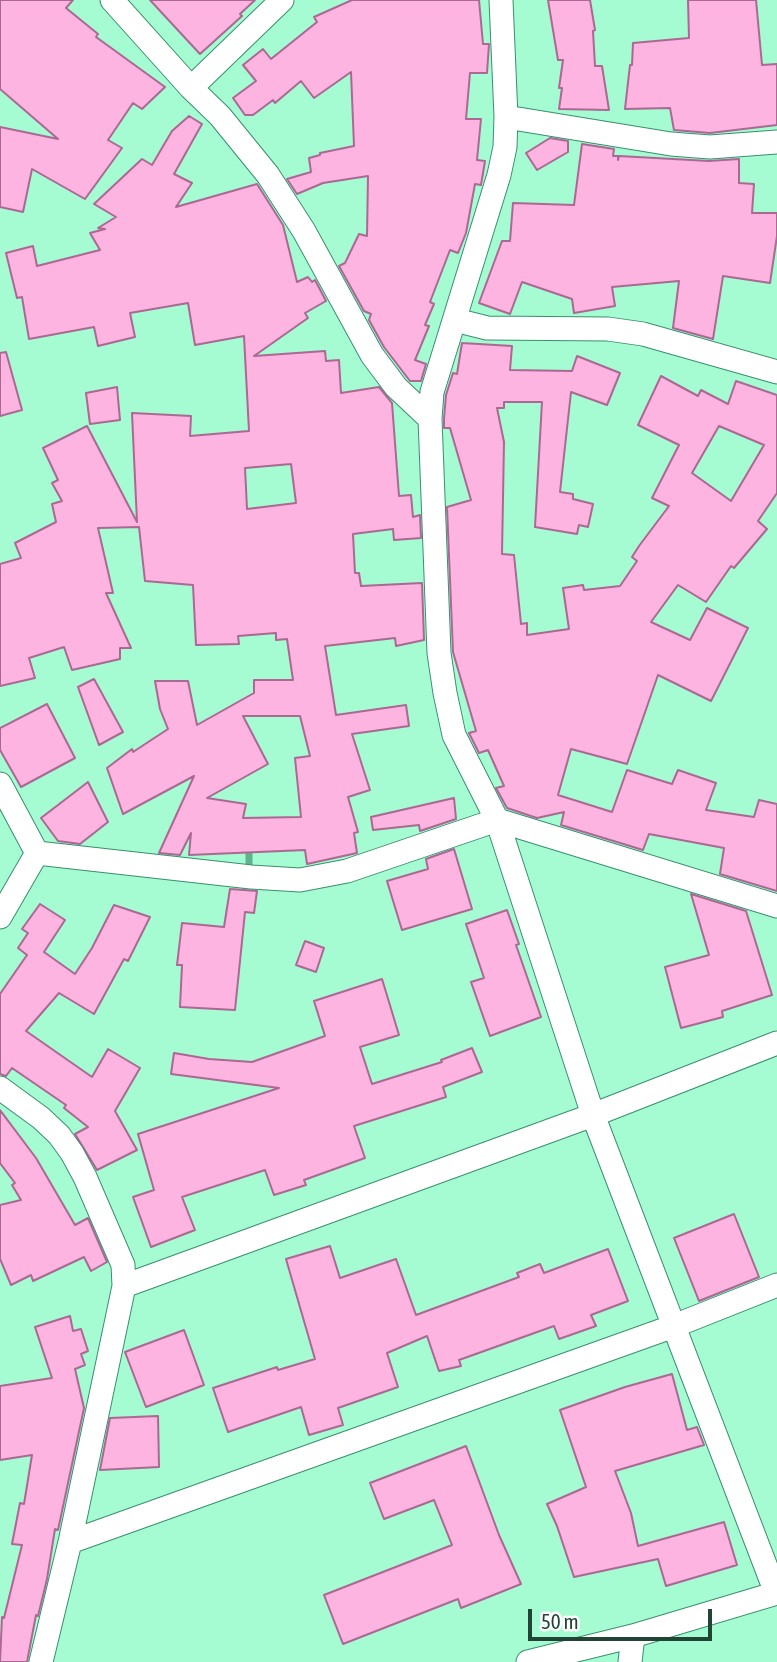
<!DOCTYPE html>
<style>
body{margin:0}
#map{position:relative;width:777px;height:1662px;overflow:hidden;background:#a5fbd2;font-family:"Asap Condensed",sans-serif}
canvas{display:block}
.scale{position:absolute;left:528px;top:1609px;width:184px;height:32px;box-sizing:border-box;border:4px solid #214434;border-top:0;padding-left:9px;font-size:21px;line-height:24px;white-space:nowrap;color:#214434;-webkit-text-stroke:5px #fff;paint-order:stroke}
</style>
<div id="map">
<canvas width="777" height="1662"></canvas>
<div class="scale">50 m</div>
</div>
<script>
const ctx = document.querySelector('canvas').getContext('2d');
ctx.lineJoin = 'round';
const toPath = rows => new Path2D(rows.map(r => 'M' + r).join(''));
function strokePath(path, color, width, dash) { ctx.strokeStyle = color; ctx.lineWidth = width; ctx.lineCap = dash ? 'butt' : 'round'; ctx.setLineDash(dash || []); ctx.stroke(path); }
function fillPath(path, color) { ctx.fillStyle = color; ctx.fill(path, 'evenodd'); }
const stream = toPath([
 [249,874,249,844]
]);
const building = toPath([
 [0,0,73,0,66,8,98,34,96,37,165,87,142,109,133,103,108,140,122,148,85,199,32,169,23,212,0,207,0,127,58,139,0,89,0,0],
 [150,0,255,0,240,14,242,16,200,54,150,0],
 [352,0,479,0,483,44,489,44,487,73,470,73,466,119,481,119,477,160,485,161,481,185,475,184,466,233,458,253,450,250,430,302,434,304,425,325,429,326,415,360,426,364,421,381,410,381,384,347,369,320,371,314,364,311,339,266,345,263,359,234,367,236,368,176,323,183,297,194,287,179,311,172,309,158,320,155,320,153,354,146,351,72,314,98,301,81,275,103,273,100,253,115,245,115,233,98,256,81,243,65,263,49,271,59,317,22,314,17,352,0],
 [548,0,590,0,595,30,593,31,595,66,602,66,609,110,559,109,562,88,559,88,563,60,558,60,548,0],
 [688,0,756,0,762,65,777,64,777,125,710,133,674,130,670,108,625,109,630,65,632,65,633,43,689,38,688,0],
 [189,116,202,124,174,174,192,183,176,207,257,184,283,225,297,282,308,277,312,282,315,280,326,301,305,313,308,318,254,356,325,351,326,361,339,360,341,393,379,387,392,403,399,496,411,495,413,517,420,515,421,538,394,540,393,529,353,534,355,573,359,573,361,586,422,583,424,640,396,646,395,638,325,646,336,715,406,705,409,726,352,734,370,790,348,797,358,832,354,833,357,853,307,864,305,850,189,855,191,833,180,855,159,853,194,776,123,814,107,768,132,749,133,752,168,729,160,709,155,681,188,681,197,725,254,693,254,680,293,680,287,639,276,640,276,633,238,636,239,644,196,645,193,585,145,581,139,527,98,528,113,593,106,593,131,648,120,648,120,659,72,670,64,647,29,658,35,678,0,686,0,564,21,558,15,543,56,522,52,504,62,501,52,483,58,480,43,448,87,426,137,522,132,413,191,416,190,436,249,431,244,336,195,345,188,303,130,313,135,337,98,346,94,327,29,339,22,297,17,298,6,253,33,246,37,266,100,250,90,233,105,229,98,228,116,217,94,204,142,159,152,165,172,131,189,116],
 [291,464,296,503,247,509,245,468,291,464],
 [243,716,300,716,310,756,295,758,301,817,243,818,246,804,207,798,268,764,243,716],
 [550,138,568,141,568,152,537,170,526,153,550,138],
 [582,144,614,149,613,156,618,156,618,160,619,156,709,161,739,159,739,183,754,184,752,213,777,213,777,236,770,283,723,276,713,339,673,328,679,281,612,287,615,306,574,313,572,299,522,282,510,314,479,303,502,241,510,241,513,203,574,205,582,144],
 [462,343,512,346,510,370,572,371,577,356,620,373,607,405,571,392,560,492,573,494,573,499,593,504,588,527,579,525,577,534,535,527,542,402,504,402,504,408,497,408,504,442,502,554,514,555,521,624,527,623,527,635,569,629,563,588,583,585,584,590,620,586,637,561,632,557,639,546,669,506,652,498,679,445,638,425,661,376,698,396,701,390,728,404,736,381,777,395,777,493,758,521,767,529,734,568,731,566,706,602,678,585,651,622,690,640,707,608,748,628,711,701,658,675,627,764,571,749,558,795,612,812,627,770,672,784,678,770,716,783,706,810,754,817,759,800,777,804,777,891,720,874,724,848,649,834,643,850,561,825,564,812,537,818,507,808,496,788,504,786,488,750,479,753,469,733,476,731,453,652,447,507,471,500,450,428,444,428,444,419,446,395,453,373,457,374,462,343],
 [719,426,764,445,731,501,692,473,719,426],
 [6,352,22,410,0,416,0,353,6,352],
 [117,387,120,420,90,424,86,393,117,387],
 [94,679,123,732,99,745,78,687,94,679],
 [47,704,75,758,21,787,0,750,0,728,47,704],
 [88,782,108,822,80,844,58,841,41,818,88,782],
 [454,798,456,819,420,831,419,825,373,830,371,817,454,798],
 [454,849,472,909,402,930,387,881,428,869,426,859,454,849],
 [230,889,257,891,254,913,245,912,235,1010,180,1007,182,965,177,965,182,923,224,927,230,889],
 [691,894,746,911,772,995,722,1011,723,1017,681,1028,665,967,709,955,691,894],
 [40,904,65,920,44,952,75,974,92,948,114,905,150,917,128,961,124,959,94,1014,59,993,26,1031,92,1077,108,1049,140,1068,115,1111,137,1150,97,1170,75,1134,88,1127,64,1108,66,1105,12,1068,6,1076,0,1074,0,994,27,955,18,948,28,933,22,929,40,904],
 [507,910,519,944,516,945,541,1017,490,1036,471,982,484,978,466,924,507,910],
 [305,941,324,948,316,972,296,965,305,941],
 [382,979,399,1035,360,1047,372,1084,442,1062,441,1060,472,1048,482,1072,443,1087,446,1097,354,1126,365,1158,304,1180,306,1185,274,1195,265,1170,182,1197,195,1230,151,1247,133,1197,154,1190,138,1134,279,1088,171,1074,174,1053,209,1059,252,1062,325,1036,314,1001,382,979],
 [0,1110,36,1158,75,1225,88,1218,107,1262,91,1271,84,1257,33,1281,31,1275,11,1285,0,1259,0,1205,21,1200,12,1185,15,1183,0,1163,0,1110],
 [734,1214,759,1277,699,1301,674,1238,734,1214],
 [330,1246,340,1278,396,1259,416,1315,519,1277,517,1273,540,1264,544,1273,608,1249,628,1301,591,1315,596,1326,559,1339,554,1326,459,1360,461,1366,439,1371,427,1336,387,1353,398,1387,338,1408,343,1425,309,1435,301,1407,228,1432,213,1388,277,1367,278,1370,315,1359,286,1259,330,1246],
 [70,1316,73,1331,81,1329,88,1351,81,1354,85,1365,75,1369,84,1408,58,1530,55,1529,47,1579,38,1616,36,1615,27,1662,0,1662,2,1617,4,1618,22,1545,12,1544,20,1503,24,1504,32,1455,0,1460,0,1386,52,1378,35,1327,70,1316],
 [184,1330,204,1385,146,1407,125,1352,184,1330],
 [672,1374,687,1430,697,1427,704,1445,615,1471,631,1513,638,1546,724,1522,737,1565,666,1586,658,1559,574,1577,557,1526,547,1504,586,1487,560,1410,625,1387,672,1374],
 [158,1416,159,1467,100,1470,110,1418,158,1416],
 [466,1446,499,1535,521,1584,461,1608,458,1599,343,1644,324,1595,452,1545,434,1500,384,1519,370,1483,466,1446]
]);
const street = toPath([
 [112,0,191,88,220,116,268,175,304,231,372,355,396,387,430,419],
 [501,0,506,117,505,147,499,175,432,392,430,419,439,653,445,693,454,735,497,820,593,1115,776,1593],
 [191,88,282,0],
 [506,117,671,144,710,147,777,142],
 [455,320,487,328,608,329,643,334,777,372],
 [0,784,37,853,251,877,300,880,347,871,497,820,777,906],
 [0,917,37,853],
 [0,1088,41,1118,59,1135,72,1153,85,1177,123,1265,124,1286,70,1542,41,1662],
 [124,1286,593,1115,777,1043],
 [70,1542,674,1326,777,1285],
 [528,1662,633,1636,777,1593],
 [630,1662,633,1636]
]);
strokePath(stream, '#5fb28c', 7);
fillPath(building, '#fdb4e0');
strokePath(building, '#ab6892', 2);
strokePath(street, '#39906c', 25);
strokePath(street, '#fff', 23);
</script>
